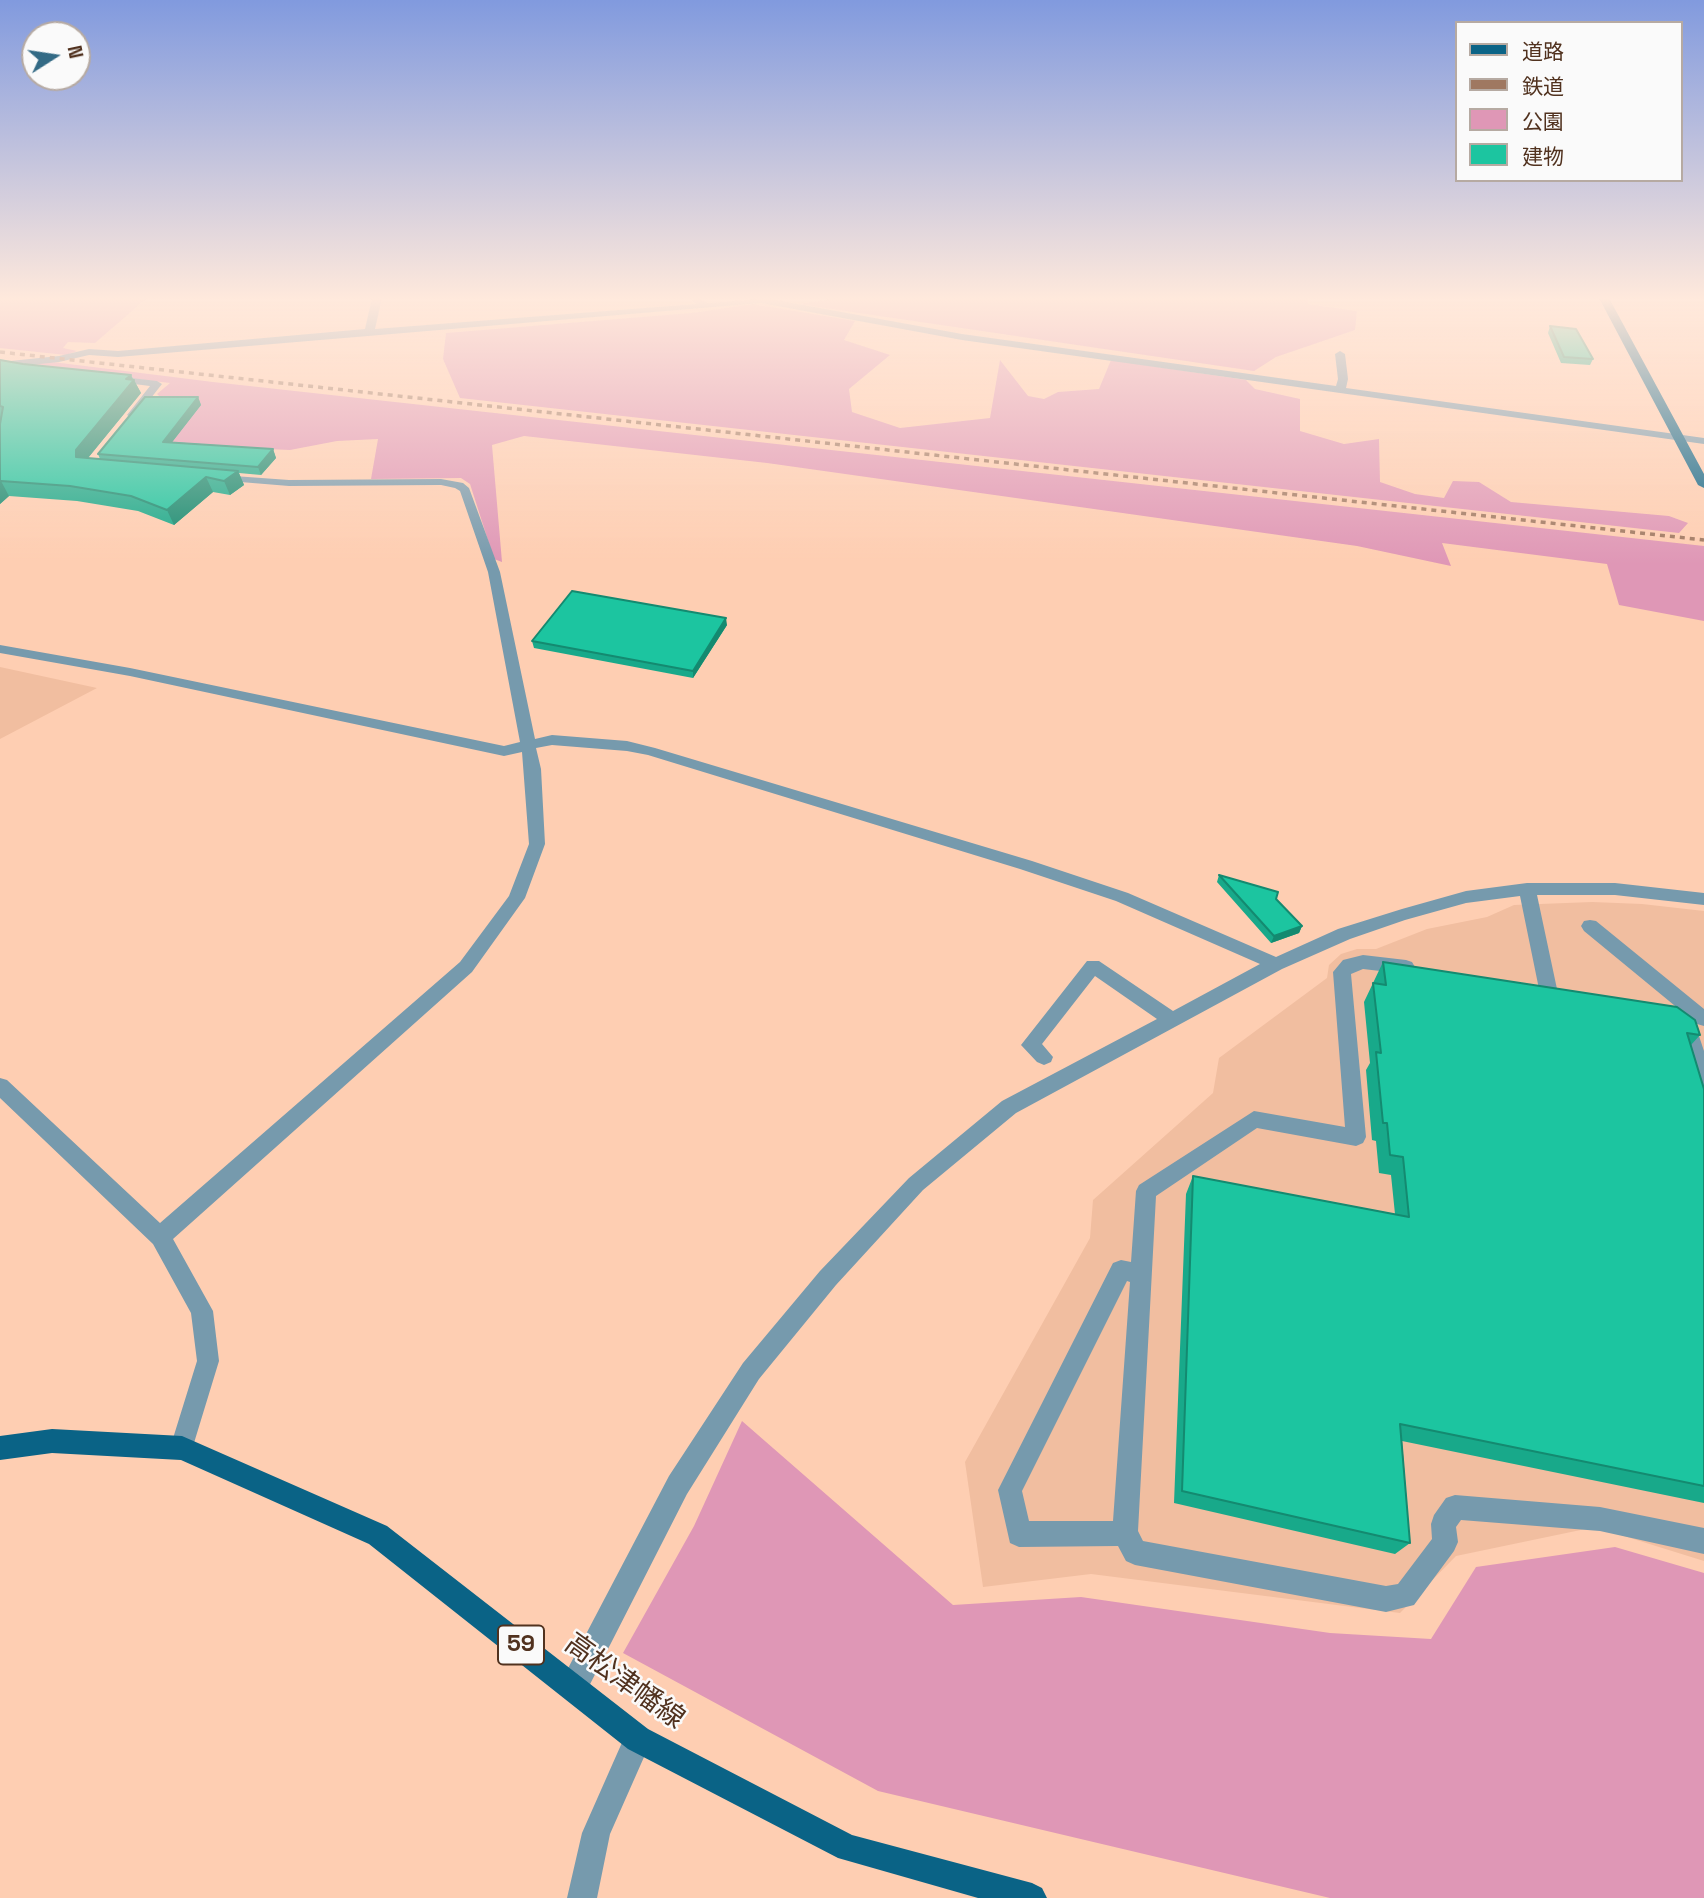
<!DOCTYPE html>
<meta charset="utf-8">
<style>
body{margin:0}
#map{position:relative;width:1704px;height:1898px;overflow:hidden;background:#feceb2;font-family:"Space Grotesk","Noto Sans JP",sans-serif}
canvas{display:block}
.legend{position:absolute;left:1455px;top:21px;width:228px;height:161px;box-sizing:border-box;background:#fafafa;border:2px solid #b6aaa2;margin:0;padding:9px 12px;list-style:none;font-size:21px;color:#51321f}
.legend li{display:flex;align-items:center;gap:14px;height:35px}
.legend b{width:35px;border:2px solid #b6aaa2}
.north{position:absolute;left:21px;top:21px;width:70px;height:70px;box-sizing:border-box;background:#fafafa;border:2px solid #b6aaa2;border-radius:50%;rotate:78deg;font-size:19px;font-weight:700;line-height:28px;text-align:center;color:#51321f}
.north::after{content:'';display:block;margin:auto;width:24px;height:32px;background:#336a85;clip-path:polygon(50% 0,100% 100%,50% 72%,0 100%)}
</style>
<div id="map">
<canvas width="1704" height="1898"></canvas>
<ul class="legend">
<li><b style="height:9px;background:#0a6386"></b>道路</li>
<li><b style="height:9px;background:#9f7861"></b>鉄道</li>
<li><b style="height:19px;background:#df97b6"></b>公園</li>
<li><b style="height:19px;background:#1cc5a0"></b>建物</li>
</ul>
<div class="north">N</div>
</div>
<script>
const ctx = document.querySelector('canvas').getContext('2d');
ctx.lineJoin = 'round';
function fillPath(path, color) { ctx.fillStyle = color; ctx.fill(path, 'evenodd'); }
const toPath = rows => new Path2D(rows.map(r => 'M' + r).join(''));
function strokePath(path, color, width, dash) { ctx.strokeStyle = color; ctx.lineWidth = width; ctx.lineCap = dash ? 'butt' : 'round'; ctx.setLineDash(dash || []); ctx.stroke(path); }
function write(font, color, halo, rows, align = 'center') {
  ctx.font = font + ' "Space Grotesk","Noto Sans JP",sans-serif'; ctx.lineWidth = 5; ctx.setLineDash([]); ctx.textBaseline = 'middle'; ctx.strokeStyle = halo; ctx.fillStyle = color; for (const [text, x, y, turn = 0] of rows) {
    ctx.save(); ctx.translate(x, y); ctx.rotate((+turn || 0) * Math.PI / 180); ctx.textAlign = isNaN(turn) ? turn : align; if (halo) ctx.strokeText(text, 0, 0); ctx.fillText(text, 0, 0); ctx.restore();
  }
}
const built = toPath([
 [0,667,97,688,0,739],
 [1592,902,1642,904,1704,911,1704,1561,1595,1527,1456,1556,1400,1613,1091,1574,983,1587,965,1462,1090,1238,1093,1200,1213,1093,1219,1058,1327,978,1329,965,1341,954,1357,949,1376,949,1427,929,1487,917,1514,905]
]);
const green = toPath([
 [0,298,147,298,95,343,68,342,63,348,77,351,66,355,0,348],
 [841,298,1308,298,1308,304,1357,311,1355,330,1276,357,1254,371,798,304],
 [753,304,855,321,844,340,890,355,849,389,852,412,900,428,990,418,1000,360,1028,396,1044,399,1058,392,1099,389,1111,360,1246,380,1255,389,1300,399,1300,431,1344,444,1379,439,1380,482,1415,494,1444,498,1453,481,1479,482,1511,502,1669,516,1688,523,1679,533,460,398,443,359,446,333,691,313],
 [53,362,213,382,1704,546,1704,621,1619,605,1607,564,1442,543,1451,566,1357,546,767,463,524,436,492,445,502,562,494,559,470,484,461,478,371,479,378,439,337,441,290,450,150,444,183,419,157,394,170,383,13,365],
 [742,1421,953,1605,1081,1597,1330,1633,1431,1639,1476,1567,1615,1547,1704,1573,1704,1898,1330,1898,878,1791,623,1653,694,1526]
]);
const minor = toPath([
 [372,298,382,298,375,329,696,304,692,301,697,298,708,303,776,298,776,300,962,334,1336,386,1338,379,1335,354,1340,351,1345,354,1348,379,1346,388,1704,438,1704,444,962,340,761,303,118,357,89,355,59,362,0,368,0,362,59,356,89,349,118,351,365,329,372,298],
 [114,376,157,381,162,384,136,417,132,418,127,415,150,386,110,381,109,379,114,376],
 [220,475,289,480,441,479,463,483,469,488,500,572,535,739,552,735,627,741,655,748,1032,861,1128,893,1276,957,1338,929,1402,909,1466,891,1527,883,1615,883,1704,893,1704,905,1615,895,1537,895,1557,989,1554,994,1548,996,1542,994,1539,989,1520,896,1466,903,1405,920,1350,939,1282,969,1016,1113,923,1190,836,1285,759,1379,687,1494,584,1696,574,1699,564,1696,561,1686,564,1676,669,1476,743,1363,820,1271,909,1178,1002,1101,1157,1019,1095,976,1042,1044,1053,1057,1051,1062,1044,1065,1037,1062,1021,1045,1087,961,1099,961,1173,1011,1260,964,1116,901,1020,869,648,755,627,751,552,745,536,748,541,769,545,844,525,898,472,972,173,1239,213,1311,219,1361,190,1456,182,1460,174,1456,170,1448,197,1361,191,1313,153,1244,0,1098,0,1078,7,1080,160,1223,460,962,509,896,529,844,522,752,504,756,130,676,0,653,0,645,130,668,504,746,520,742,488,572,460,491,455,488,441,485,289,486,216,480,216,476,220,475],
 [1590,920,1596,921,1704,1009,1704,1026,1697,1024,1584,931,1581,926,1584,921,1590,920],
 [1363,955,1406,960,1412,962,1415,967,1412,972,1406,974,1363,969,1351,974,1366,1137,1363,1143,1356,1146,1257,1128,1156,1196,1138,1531,1143,1541,1386,1586,1398,1584,1432,1539,1431,1524,1434,1515,1446,1498,1455,1495,1600,1507,1704,1528,1704,1554,1600,1531,1461,1520,1456,1527,1458,1542,1454,1551,1414,1605,1386,1612,1135,1565,1126,1561,1118,1546,1019,1547,1010,1543,998,1490,1113,1263,1121,1260,1131,1262,1136,1191,1139,1185,1254,1111,1345,1127,1333,972,1343,960,1363,955],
 [1127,1281,1130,1282,1113,1521,1029,1521,1022,1491,1127,1281],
 [1680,1019,1696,1028,1698,1033,1704,1051,1704,1090,1697,1088,1681,1037,1671,1026,1673,1021,1680,1019],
 [638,1725,648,1729,652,1739,610,1834,597,1898,567,1898,582,1833,628,1729,638,1725]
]);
const major = toPath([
 [1599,298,1609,298,1704,474,1704,488,1698,485,1599,298],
 [52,1429,182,1436,387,1526,648,1729,852,1835,1032,1883,1042,1888,1047,1898,978,1898,838,1858,628,1749,369,1544,181,1460,52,1453,0,1460,0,1436,52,1429]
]);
const rail = toPath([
 [0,352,1704,540]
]);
const wall = toPath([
 [1550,326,1593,359,1590,365,1561,363,1548,333],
 [0,360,23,364,131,375,141,393,88,458,100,459,98,454,198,397,201,405,172,442,273,449,276,458,261,475,239,473,244,485,230,495,213,492,174,525,138,511,77,501,9,496,0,504],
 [727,625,693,678,534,648,532,641],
 [1219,875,1276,899,1302,926,1299,933,1271,943,1217,882],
 [1383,962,1700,1035,1691,1045,1704,1089,1704,1503,1402,1441,1410,1543,1395,1554,1174,1503,1186,1194,1193,1176,1395,1214,1391,1175,1379,1173,1376,1141,1372,1140,1366,1070,1370,1063,1364,1002]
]);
const shadedWall = toPath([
 [131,375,133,381,134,380,141,393,83,464,76,457,76,450,126,379],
 [198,397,201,405,166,450,163,442],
 [273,449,276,458,261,475,258,467],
 [238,471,244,485,230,495,224,481],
 [206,477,213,492,174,525,167,510],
 [1,481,9,496,0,504,0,482],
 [726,618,727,625,693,678,693,671],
 [1302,926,1299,933,1271,943,1274,936]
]);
const building = toPath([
 [1550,326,1576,329,1593,359,1564,357,1550,326],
 [0,360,23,364,131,375,126,379,134,380,76,450,76,457,238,471,224,481,206,477,167,510,131,496,70,486,1,481,0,482,0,424,3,407,0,406,0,360],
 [145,397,198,397,163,442,273,449,258,467,98,454,145,397],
 [572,591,726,618,693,671,532,641,572,591],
 [1219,875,1278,892,1276,899,1302,926,1274,936,1219,875],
 [1383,962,1677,1007,1695,1020,1700,1035,1687,1033,1704,1089,1704,1486,1400,1424,1410,1543,1182,1491,1193,1176,1409,1217,1403,1157,1390,1155,1387,1123,1383,1123,1376,1052,1381,1053,1373,983,1386,985,1383,962]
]);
const shields = [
 [521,1645,46]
];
const shieldNames = [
 ["59",521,1645]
];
const nearStreetnames = [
 ["高松津幡線",624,1682,36]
];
fillPath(built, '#f1bea0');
fillPath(green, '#df97b6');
fillPath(minor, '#769aad');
fillPath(major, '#0a6386');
strokePath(rail, '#9f7861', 3.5, [5, 5]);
fillPath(wall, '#18a98a');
fillPath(shadedWall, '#148a70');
fillPath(building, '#1cc5a0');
strokePath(building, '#148a70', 2);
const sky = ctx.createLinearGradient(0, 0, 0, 564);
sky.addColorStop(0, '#819ade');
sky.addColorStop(0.53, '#ffe9dc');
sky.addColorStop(1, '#ffe9dc00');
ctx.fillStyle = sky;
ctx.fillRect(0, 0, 1704, 564);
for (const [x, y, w] of shields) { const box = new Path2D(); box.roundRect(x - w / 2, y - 19.5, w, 39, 5); ctx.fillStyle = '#fafafa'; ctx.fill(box); strokePath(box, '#51321f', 2); }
write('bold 23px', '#51321f', null, shieldNames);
write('28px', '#51321f', '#fafafa', nearStreetnames);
</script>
